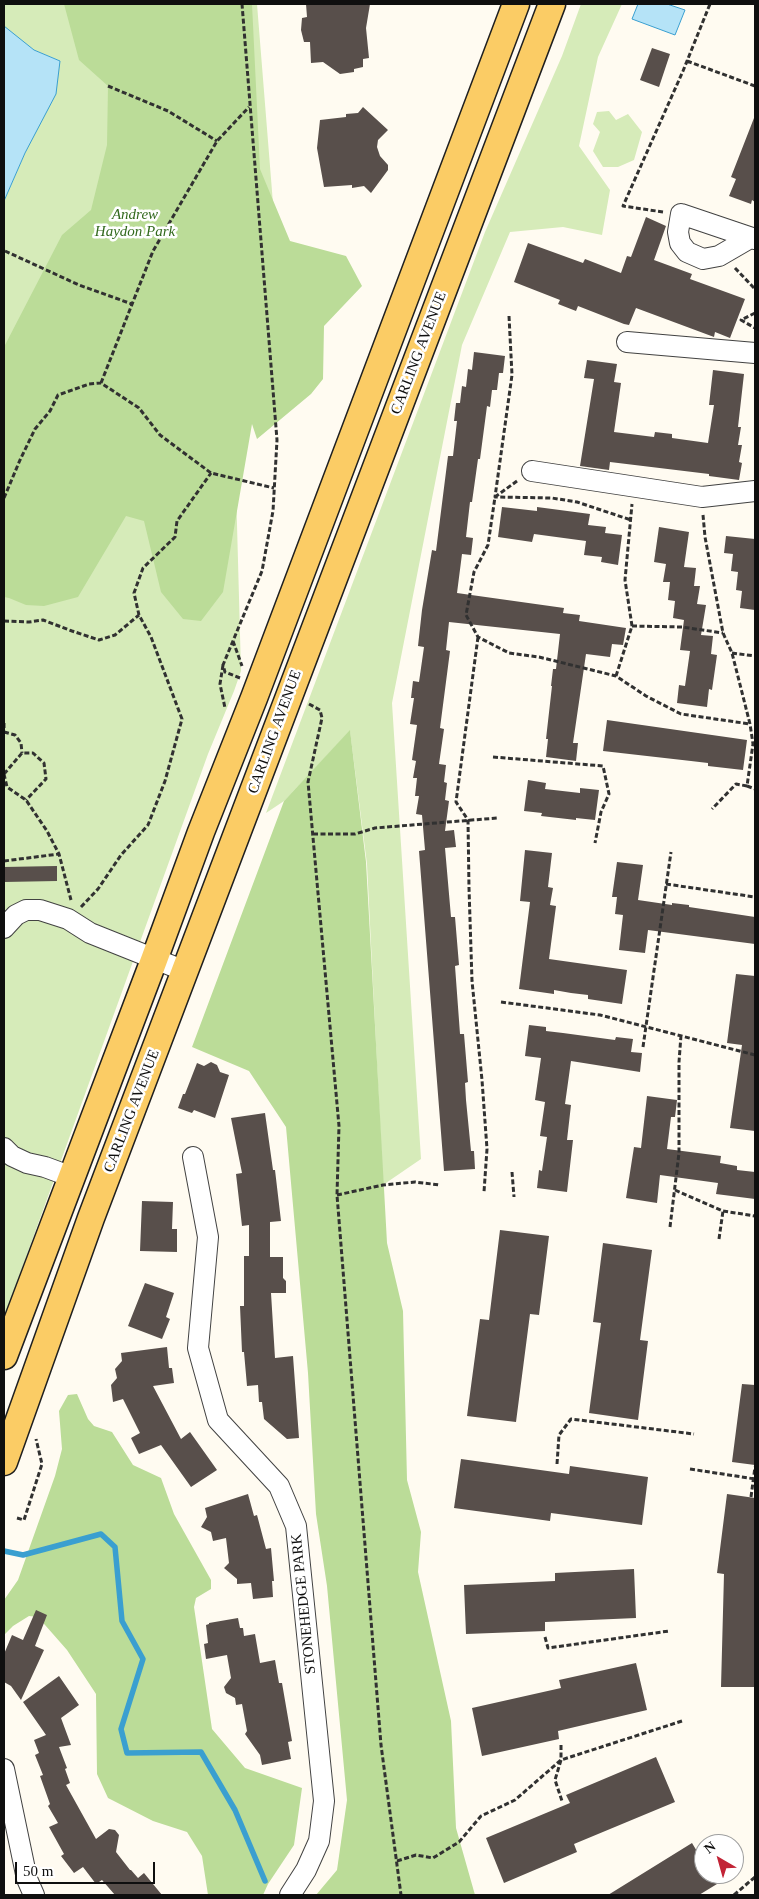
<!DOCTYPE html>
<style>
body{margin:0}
#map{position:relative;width:759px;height:1899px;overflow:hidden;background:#fffbf1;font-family:"Times New Roman",serif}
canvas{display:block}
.frame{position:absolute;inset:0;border:5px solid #0f0f0f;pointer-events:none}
.north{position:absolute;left:694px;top:1834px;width:50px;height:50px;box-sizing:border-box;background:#fff;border:1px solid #9f9f9f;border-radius:50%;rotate:322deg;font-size:14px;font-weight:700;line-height:20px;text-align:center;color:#0f0f0f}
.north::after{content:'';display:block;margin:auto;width:18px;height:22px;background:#c22436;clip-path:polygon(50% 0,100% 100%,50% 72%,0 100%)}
.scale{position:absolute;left:15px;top:1862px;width:140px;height:22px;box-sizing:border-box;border:2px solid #0f0f0f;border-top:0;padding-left:6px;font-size:15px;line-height:18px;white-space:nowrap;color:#0f0f0f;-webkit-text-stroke:4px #fff;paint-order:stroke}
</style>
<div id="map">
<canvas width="759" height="1899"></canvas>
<div class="frame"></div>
<div class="north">N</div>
<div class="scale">50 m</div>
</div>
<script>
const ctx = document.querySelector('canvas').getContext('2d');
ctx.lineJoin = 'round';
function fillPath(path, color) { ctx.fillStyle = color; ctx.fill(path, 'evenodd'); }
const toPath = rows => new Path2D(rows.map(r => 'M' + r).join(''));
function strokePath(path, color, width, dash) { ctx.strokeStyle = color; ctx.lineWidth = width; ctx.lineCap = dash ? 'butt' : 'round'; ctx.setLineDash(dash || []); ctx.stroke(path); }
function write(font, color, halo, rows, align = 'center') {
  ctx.font = font + ' "Times New Roman",serif'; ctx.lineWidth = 5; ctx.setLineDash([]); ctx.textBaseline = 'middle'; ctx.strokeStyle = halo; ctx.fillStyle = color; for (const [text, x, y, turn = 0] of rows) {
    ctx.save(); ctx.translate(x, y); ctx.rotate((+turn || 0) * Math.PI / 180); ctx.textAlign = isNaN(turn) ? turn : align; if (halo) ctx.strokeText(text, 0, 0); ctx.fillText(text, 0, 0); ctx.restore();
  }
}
const green = toPath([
 [4,4,257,4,274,216,232,341,241,671,234,691,208,754,4,1318,4,201,25,153,60,61,34,50,6,29,4,26],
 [581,4,622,4,598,57,579,146,610,190,602,235,563,227,510,232,462,345,392,703,421,1159,383,1185,367,864,350,731,284,801,266,813,485,232,562,56],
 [609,111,616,120,628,114,642,132,634,160,618,167,603,167,593,151,600,132,593,124,597,112]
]);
const forest = toPath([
 [64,4,252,4,260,169,290,241,346,256,362,286,324,326,323,379,311,394,257,439,252,424,223,592,201,621,183,619,161,592,144,521,126,516,78,597,44,606,26,605,9,598,4,597,4,347,62,235,91,210,107,145,108,86,79,60],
 [350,730,366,862,387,1243,403,1311,407,1480,421,1532,418,1572,451,1721,456,1828,475,1895,316,1895,337,1870,347,1800,327,1586,316,1514,308,1373,286,1127,249,1071,192,1047,284,801],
 [77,1394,88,1419,94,1426,112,1432,133,1465,161,1478,174,1514,211,1580,211,1589,196,1598,194,1607,212,1729,245,1768,302,1788,294,1845,268,1884,263,1895,208,1895,202,1856,187,1832,153,1821,108,1798,97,1774,96,1694,67,1650,38,1617,29,1616,13,1626,4,1635,4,1600,18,1580,55,1476,62,1449,59,1411,68,1395]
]);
const water = toPath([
 [638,4,667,4,685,10,675,35,632,19,638,4],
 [4,26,34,50,60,61,56,94,25,153,4,201,4,26]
]);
const stream = toPath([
 [4,1551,23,1555,101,1534,115,1547,122,1621,143,1659,121,1729,127,1753,201,1752,235,1810,265,1881]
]);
const building = toPath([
 [306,4,370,4,366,28,369,58,363,59,363,67,354,69,354,72,340,74,323,62,311,63,310,42,304,42,301,30,302,18,307,17],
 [652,48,670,54,659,87,640,80],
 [363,107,388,130,378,140,377,147,380,156,388,165,388,170,371,193,364,186,352,188,352,185,324,187,317,148,320,120,346,117,346,114,358,113],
 [754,118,755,202,752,200,751,204,729,196,736,179,731,177],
 [646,217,666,226,654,260,692,274,690,279,745,299,730,338,715,332,714,337,636,308,629,325,624,324,578,306,576,311,558,304,560,300,514,282,528,243,583,263,585,259,621,273,627,256,631,257],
 [474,352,505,356,503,373,499,373,497,390,492,390,490,407,487,406,480,459,478,459,472,502,470,502,466,537,473,538,471,555,462,554,457,593,564,608,563,613,580,615,579,621,626,628,623,645,612,644,610,657,586,654,573,743,578,743,576,761,546,757,548,739,546,739,552,686,551,686,553,669,556,669,560,634,449,622,446,650,450,651,440,728,444,729,439,764,446,765,444,782,447,783,445,800,449,801,445,831,454,830,456,847,445,848,451,917,455,917,459,965,455,966,460,1034,464,1034,468,1082,465,1083,466,1100,471,1151,474,1151,475,1169,444,1171,419,851,425,850,422,815,416,814,419,796,415,796,417,778,413,778,416,761,412,760,417,725,410,724,414,698,411,698,413,681,419,682,424,647,418,646,422,610,432,550,436,551,448,456,453,456,457,421,454,421,456,403,460,403,462,386,466,387,468,369,472,370],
 [587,360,617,364,614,382,621,383,614,432,654,437,655,432,672,434,672,438,708,443,714,405,709,405,713,370,744,374,738,427,741,427,738,445,742,445,739,462,742,463,739,480,709,476,709,474,610,462,609,470,580,466,594,379,584,378],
 [502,507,537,511,537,507,590,514,588,525,606,527,605,533,622,535,618,565,601,562,602,557,584,555,586,541,534,534,532,542,498,537],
 [659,527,689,532,684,567,696,568,694,586,700,586,697,604,706,605,701,635,713,636,711,654,717,655,712,690,709,689,707,707,677,703,679,685,685,686,690,651,680,650,684,620,673,618,675,601,668,600,670,582,663,582,666,564,654,562],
 [726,536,755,539,755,610,740,608,742,591,736,590,738,572,731,571,733,554,724,553],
 [607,720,747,740,743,770,708,766,708,763,691,761,603,751],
 [528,780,546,783,545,789,580,793,580,788,599,790,595,820,576,818,576,820,541,816,542,813,524,811],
 [525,850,552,853,548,887,553,888,550,905,556,906,549,959,627,970,622,1004,588,999,588,995,571,993,554,990,554,994,519,989,530,902,520,901],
 [617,862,643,865,638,900,672,905,672,903,689,905,689,907,755,917,755,944,648,930,645,953,619,950,623,915,615,914,617,897,612,897],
 [57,866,57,881,4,882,4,867],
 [736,974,755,976,755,1131,730,1128,742,1045,727,1043],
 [529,1025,546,1027,546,1031,563,1033,615,1040,616,1037,633,1039,631,1052,642,1053,640,1072,571,1061,565,1104,571,1105,567,1140,573,1140,567,1192,537,1188,539,1170,542,1171,547,1137,540,1136,545,1102,535,1100,541,1058,525,1056],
 [211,1062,217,1065,220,1072,229,1075,215,1118,194,1110,192,1113,178,1108,183,1094,185,1094,197,1063,204,1066],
 [647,1096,677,1100,675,1117,671,1117,667,1149,721,1156,720,1163,737,1166,737,1170,755,1172,755,1199,716,1194,718,1183,660,1175,657,1203,626,1198,634,1147,641,1148],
 [265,1113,273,1170,275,1170,281,1221,270,1222,270,1257,283,1257,283,1278,286,1281,286,1293,271,1293,275,1358,293,1356,299,1438,287,1439,264,1419,262,1402,259,1402,258,1385,247,1386,244,1352,242,1352,240,1306,244,1306,244,1256,249,1256,249,1225,242,1226,236,1174,242,1173,231,1118],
 [142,1201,173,1202,172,1229,177,1229,177,1252,140,1251],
 [500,1230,549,1236,539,1315,530,1314,516,1422,467,1416,480,1319,489,1320],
 [603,1243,652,1250,640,1340,648,1341,638,1420,589,1413,601,1323,593,1322],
 [145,1283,174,1293,166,1317,170,1319,162,1339,128,1326],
 [167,1347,169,1368,172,1368,174,1383,153,1386,181,1439,190,1432,217,1470,191,1487,161,1445,139,1454,131,1438,140,1433,123,1399,113,1402,111,1385,117,1378,115,1369,122,1361,121,1353],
 [742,1384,755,1385,755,1465,732,1462],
 [461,1459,569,1474,570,1466,648,1477,642,1525,551,1513,550,1521,454,1508],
 [248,1494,254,1516,257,1515,266,1549,271,1548,274,1581,272,1581,273,1597,253,1599,251,1583,237,1584,237,1579,224,1568,229,1563,226,1538,213,1541,211,1532,201,1527,207,1517,205,1508],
 [727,1494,755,1498,755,1687,721,1687,724,1574,717,1573],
 [634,1569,636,1618,545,1622,545,1631,466,1634,464,1585,555,1581,555,1573],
 [36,1610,47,1615,35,1646,44,1650,21,1700,11,1686,4,1682,4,1654,12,1635,23,1640],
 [238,1618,240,1628,243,1628,244,1636,255,1634,260,1663,275,1660,279,1683,282,1683,292,1741,288,1742,291,1759,262,1765,260,1755,245,1734,247,1731,242,1704,236,1705,235,1698,226,1693,224,1687,231,1678,227,1655,206,1659,204,1644,208,1643,206,1625,209,1624,209,1623],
 [636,1663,647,1710,558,1731,559,1739,482,1756,472,1708,561,1688,559,1680],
 [59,1676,79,1705,61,1718,71,1745,59,1747,67,1768,65,1769,70,1783,66,1785,96,1839,109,1829,115,1830,119,1835,116,1852,130,1870,131,1870,138,1878,144,1873,162,1895,115,1895,102,1880,96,1884,83,1867,74,1873,61,1856,64,1854,49,1827,58,1823,48,1806,50,1804,40,1776,43,1775,35,1755,39,1753,34,1740,46,1735,23,1702],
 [656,1757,675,1802,574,1844,577,1852,504,1883,486,1838,570,1803,566,1795],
 [692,1843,704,1863,704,1874,711,1874,717,1884,699,1895,608,1895]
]);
const path = toPath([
 [687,61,755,86],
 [108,86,168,111,217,141],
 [663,212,623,206,683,71,710,4],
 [5,251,79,285,132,304],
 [735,268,755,289],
 [755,313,741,320,755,328],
 [509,316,512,375,495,497,552,498,577,502,631,520],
 [101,383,153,251,217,141,249,107],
 [517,481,495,497,488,545,474,572,466,615,478,637,509,653,539,657,616,676,646,696,681,714,750,724],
 [4,498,20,460,35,429,50,411,58,395,89,384,101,383,139,408,160,435,211,473,274,488],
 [703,515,705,537,723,633,732,653,750,724,753,744,747,786,736,784,712,809],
 [4,621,29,622,43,620,72,631,99,640,115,635,139,615],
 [632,626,682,627,723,633],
 [478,637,456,802,468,820,469,888,472,981,482,1080,487,1149,484,1192],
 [233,641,242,666],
 [732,653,755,656],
 [223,665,220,684,225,708],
 [616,676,632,626,625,580,632,504],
 [240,678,225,672,223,665,262,571,273,511,277,440,242,4],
 [309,704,320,710,322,718,308,782,339,1126,337,1195,381,1745,401,1895],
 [4,723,4,732],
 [4,732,15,735,21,743,22,753],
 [493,757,603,766,609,794,601,812,595,843],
 [4,774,7,787,26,800,47,831,59,854,71,900],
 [4,774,22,753,33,753,44,763,46,779,26,800],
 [747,786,755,789],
 [313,834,355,834,375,828,497,818],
 [4,861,59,854],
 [666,884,755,897],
 [81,907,98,889,121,855,148,825,165,781,182,719,151,637,139,615,134,593,143,568,175,537,177,521,211,473],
 [501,1002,600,1015,755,1055],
 [643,1047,671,852],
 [512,1172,514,1197],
 [675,1190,723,1211,755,1216],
 [337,1195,383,1185,415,1182,440,1185],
 [670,1227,679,1153,679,1062,681,1035],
 [719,1239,723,1211],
 [557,1464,559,1435,571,1419,694,1434],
 [690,1469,755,1479],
 [751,1497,755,1467],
 [17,1518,24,1520,42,1464,36,1439],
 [545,1637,548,1648,669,1631],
 [561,1745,561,1760,555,1780,562,1801],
 [397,1861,416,1855,433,1858,459,1842,481,1816,515,1800,561,1760,682,1721],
 [734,1895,755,1877]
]);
const minor = toPath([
 [750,238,719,256,703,259,687,252,680,243,678,232,681,214,755,239],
 [627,342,755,353],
 [532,471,702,497,755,491],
 [4,928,16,915,26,910,40,910,68,919,90,933,185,971],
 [4,1148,12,1156,27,1163,45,1167,72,1177],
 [193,1157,208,1237,198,1348,218,1420,279,1486,296,1526,324,1801,319,1841,306,1870,290,1895],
 [4,1769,27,1879,34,1895]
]);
const major = toPath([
 [4,1356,154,960,201,832,254,698,516,4],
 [4,1462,91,1218,552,4]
]);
const parkNames = [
 ["Andrew",135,215],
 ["Haydon Park",135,232]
];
const streetNames = [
 ["CARLING AVENUE",419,353,-69],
 ["CARLING AVENUE",275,732,-70],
 ["CARLING AVENUE",132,1111,-69],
 ["STONEHEDGE PARK",304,1604,-96]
];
fillPath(green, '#d6ebb9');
fillPath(forest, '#bbdc98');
fillPath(water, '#b5e3f7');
strokePath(water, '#3a9fd0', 1);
strokePath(stream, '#3a9fd0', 5.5);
fillPath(building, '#584f4b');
strokePath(minor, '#424242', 22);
strokePath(major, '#202020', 29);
strokePath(path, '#313131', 3, [5, 2.5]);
strokePath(minor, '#fff', 20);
strokePath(major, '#fbcc65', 26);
write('italic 15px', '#32691d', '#fff', parkNames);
write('15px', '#0f0f0f', '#fff', streetNames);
</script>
